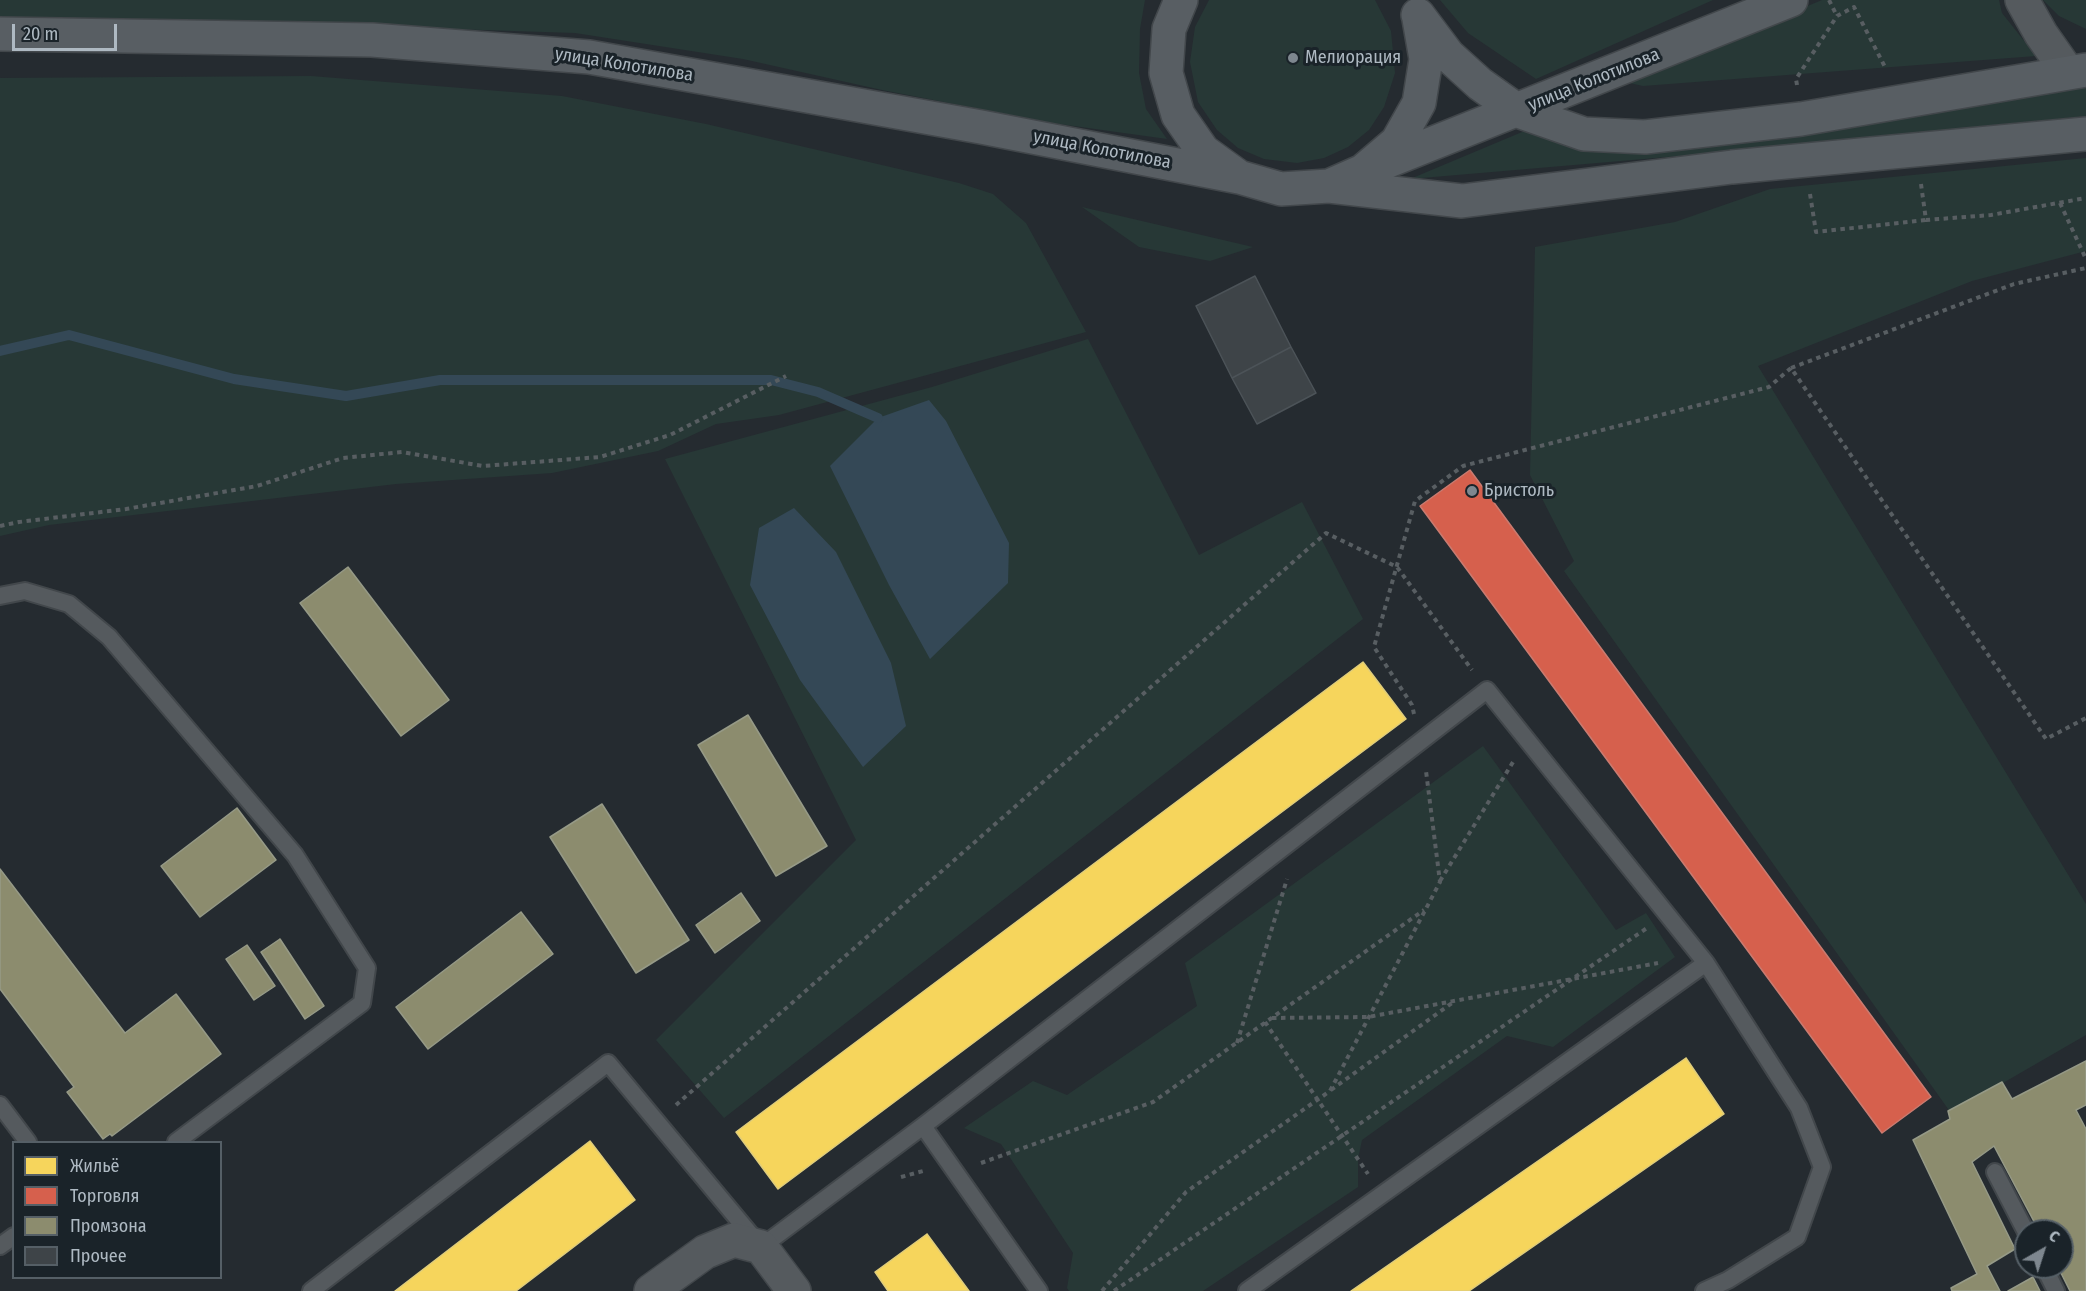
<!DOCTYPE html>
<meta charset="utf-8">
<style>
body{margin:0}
#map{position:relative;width:2086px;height:1291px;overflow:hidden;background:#252b30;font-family:"Fira Sans Condensed",sans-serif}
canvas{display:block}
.legend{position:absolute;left:12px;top:1141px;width:210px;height:138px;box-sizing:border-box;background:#1a2329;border:2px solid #555f66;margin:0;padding:8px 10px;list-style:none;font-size:18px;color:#aeb9c2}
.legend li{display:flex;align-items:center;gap:12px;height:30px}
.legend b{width:30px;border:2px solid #555f66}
.north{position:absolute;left:2014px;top:1219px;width:60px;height:60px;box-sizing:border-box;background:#1a2329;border:2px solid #555f66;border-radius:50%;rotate:39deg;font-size:16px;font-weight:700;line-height:24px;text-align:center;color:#aeb9c2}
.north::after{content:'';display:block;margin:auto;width:21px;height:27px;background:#7e878f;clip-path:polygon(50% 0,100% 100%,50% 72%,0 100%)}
.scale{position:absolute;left:12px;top:24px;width:105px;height:27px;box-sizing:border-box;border:3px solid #aeb9c2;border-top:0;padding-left:8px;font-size:18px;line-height:21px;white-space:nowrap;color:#aeb9c2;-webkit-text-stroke:4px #1a2329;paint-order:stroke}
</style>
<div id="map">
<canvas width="2086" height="1291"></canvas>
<ul class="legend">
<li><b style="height:16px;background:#f6d55c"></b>Жильё</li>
<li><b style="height:16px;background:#d6604d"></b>Торговля</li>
<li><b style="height:16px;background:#8c8c6e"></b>Промзона</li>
<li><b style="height:16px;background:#3e4448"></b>Прочее</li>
</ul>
<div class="north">С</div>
<div class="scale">20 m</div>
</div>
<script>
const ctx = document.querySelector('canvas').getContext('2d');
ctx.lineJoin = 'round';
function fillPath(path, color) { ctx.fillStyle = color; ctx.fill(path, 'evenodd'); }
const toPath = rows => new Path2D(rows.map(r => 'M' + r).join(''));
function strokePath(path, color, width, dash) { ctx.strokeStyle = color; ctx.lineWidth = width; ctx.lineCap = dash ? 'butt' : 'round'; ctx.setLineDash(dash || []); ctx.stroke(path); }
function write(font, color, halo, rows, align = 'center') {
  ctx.font = font + ' "Fira Sans Condensed",sans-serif'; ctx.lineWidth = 6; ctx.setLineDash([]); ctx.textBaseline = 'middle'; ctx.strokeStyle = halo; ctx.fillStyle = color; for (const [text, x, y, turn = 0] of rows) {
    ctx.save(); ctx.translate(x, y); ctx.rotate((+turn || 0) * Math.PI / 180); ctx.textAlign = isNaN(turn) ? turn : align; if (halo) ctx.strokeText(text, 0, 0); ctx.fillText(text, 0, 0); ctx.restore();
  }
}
const green = toPath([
 [0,0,1145,0,1140,29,1139,73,1146,109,1167,139,1052,123,882,90,743,59,575,33,141,19,0,17],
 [1209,0,1375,0,1391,31,1395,73,1384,107,1369,130,1348,147,1324,158,1297,163,1264,159,1238,148,1217,130,1198,102,1190,62,1195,27],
 [1440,0,1713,0,1536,79,1468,33],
 [1822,0,1999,0,2002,13,2036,56,1643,86,1625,82],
 [2043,0,2086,0,2086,29,2059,16],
 [311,76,562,96,706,124,959,183,993,194,1026,223,1086,332,779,415,716,424,658,451,552,473,396,484,49,525,0,536,0,78],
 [2086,88,2086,116,1691,155,1410,179,1534,127,1948,101],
 [2086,158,2086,251,1972,281,1758,366,2086,904,2086,1035,1951,1113,1564,571,1574,561,1530,475,1535,247,1675,222,1770,189],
 [1082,207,1253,247,1210,261,1139,247],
 [1088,339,1199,555,1302,502,1363,619,724,1118,656,1040,856,840,665,459,932,387],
 [1483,746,1616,930,1646,913,1675,957,1553,1047,1507,1036,1362,1140,1358,1159,1358,1187,1203,1291,1069,1291,1067,1288,1073,1253,1001,1144,964,1128,1033,1081,1067,1095,1197,1006,1185,963]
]);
const water = toPath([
 [929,400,946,421,1009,543,1008,583,930,659,889,585,830,466,878,418],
 [794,508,836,552,891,663,906,726,863,767,800,680,750,585,759,528]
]);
const homes = toPath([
 [1363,662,1406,719,778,1189,736,1132,1363,662],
 [1686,1058,1724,1114,1469,1291,1351,1291,1686,1058],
 [590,1141,635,1200,516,1291,395,1291,590,1141],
 [927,1234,969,1291,888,1291,875,1272,927,1234]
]);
const shops = toPath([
 [1470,470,1931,1097,1882,1133,1420,506,1470,470]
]);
const industry = toPath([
 [348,567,449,700,401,736,300,603,348,567],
 [748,715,827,846,776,876,698,745,748,715],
 [602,804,689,940,636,973,550,837,602,804],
 [237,808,276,860,200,917,161,866,237,808],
 [0,869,125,1033,176,994,221,1054,112,1136,110,1134,103,1139,67,1092,74,1087,0,989,0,869],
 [741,893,760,921,715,953,696,925,741,893],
 [521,912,553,954,428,1049,396,1007,521,912],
 [280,939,324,1006,305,1019,261,952,280,939],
 [247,945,275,986,254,1000,226,959,247,945],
 [2086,1061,2086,1105,2076,1110,2086,1129,2086,1291,2070,1291,2058,1267,2062,1267,2062,1231,2039,1231,1994,1146,1972,1162,2015,1249,1987,1266,2000,1291,1952,1291,1951,1288,1977,1274,1913,1140,1950,1119,1948,1111,2002,1082,2012,1099,2086,1061],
 [2033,1277,2040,1291,2008,1291,2033,1277]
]);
const stream = toPath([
 [0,351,69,335,234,379,346,396,440,380,771,380,818,392,878,418]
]);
const building = toPath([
 [1255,276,1291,347,1232,378,1196,306,1255,276],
 [1291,347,1316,393,1257,424,1232,378,1291,347]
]);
const path = toPath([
 [1829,0,1837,16],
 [1797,85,1796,79,1837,16,1854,7,1886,69],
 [1921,184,1926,220,1991,215,2086,198],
 [1810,194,1816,232,1926,220],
 [2060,203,2086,259],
 [1791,368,2014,284,2086,268],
 [0,526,19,522,126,509,257,486,343,458,402,452,483,466,600,457,670,435,786,376],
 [1414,714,1412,705,1374,647,1415,501,1463,466,1769,387,1791,368,2046,739,2086,718],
 [1440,881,1513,762],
 [1272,1018,1368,1017,1658,963],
 [1265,1022,1368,1174],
 [1237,1043,1287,879],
 [1331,1090,1452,1003],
 [676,1105,1326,533,1397,567,1472,670],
 [981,1163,1153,1102,1424,910],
 [901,1177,923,1171],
 [1102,1291,1186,1192,1330,1091,1440,882,1426,771],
 [1114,1291,1647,928]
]);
const lane = toPath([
 [0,596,25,591,69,604,109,637,295,855,367,968,362,1003,176,1142],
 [0,1105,28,1142],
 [923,1126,1039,1291],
 [1995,1172,2026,1232],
 [0,1246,14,1236],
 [2044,1267,2056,1291],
 [311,1291,608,1063,761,1247,923,1126,1487,690,1706,963,1799,1108,1822,1167,1797,1237,1728,1280,1704,1291],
 [1247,1291,1706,963]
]);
const street = toPath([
 [2022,0,2041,34,2067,71],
 [651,1291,705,1252,734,1240,761,1247,794,1291]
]);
const secondary = toPath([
 [1181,0,1169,29,1166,73,1178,115,1203,151,1239,177,1281,189,1329,186,1363,171,1397,142,1419,103,1426,59,1419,19],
 [1418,15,1448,55,1480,84,1518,111,1584,134,1645,137,1801,119,2086,70],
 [0,34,372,40,589,57,981,127,1239,177],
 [1376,166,1791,0],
 [1329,186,1462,201,1732,167,2086,134]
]);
const markers = [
 [1293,58,6,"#7e878f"],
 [1472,491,6,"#7e878f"]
];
const poiNames = [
 ["Мелиорация",1305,58],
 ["Бристоль",1484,491]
];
const streetNames = [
 ["улица Колотилова",624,65,9],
 ["улица Колотилова",1594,80,-22],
 ["улица Колотилова",1102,150,11]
];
fillPath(green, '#273836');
fillPath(water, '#344856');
fillPath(homes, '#f6d55c');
strokePath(homes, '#e0cd7b', 1.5);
fillPath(shops, '#d6604d');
strokePath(shops, '#ca7b70', 1.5);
fillPath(industry, '#8c8c6e');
strokePath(industry, '#969a87', 1.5);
strokePath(stream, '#344856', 10);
fillPath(building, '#3e4448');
strokePath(building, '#4c5358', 1.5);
strokePath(lane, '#42474b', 20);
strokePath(street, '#42474b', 36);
strokePath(secondary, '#42474b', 36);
strokePath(path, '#585e62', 4, [4.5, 4.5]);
strokePath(lane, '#555a5e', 16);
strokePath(street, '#555a5e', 33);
strokePath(secondary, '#585e63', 33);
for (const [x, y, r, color] of markers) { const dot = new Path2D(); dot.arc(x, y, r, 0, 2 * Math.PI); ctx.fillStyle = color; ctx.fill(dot); strokePath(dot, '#1a2329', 2); }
write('18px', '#aeb9c2', '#1a2329', poiNames, 'left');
write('18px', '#aeb9c2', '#1a2329', streetNames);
</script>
